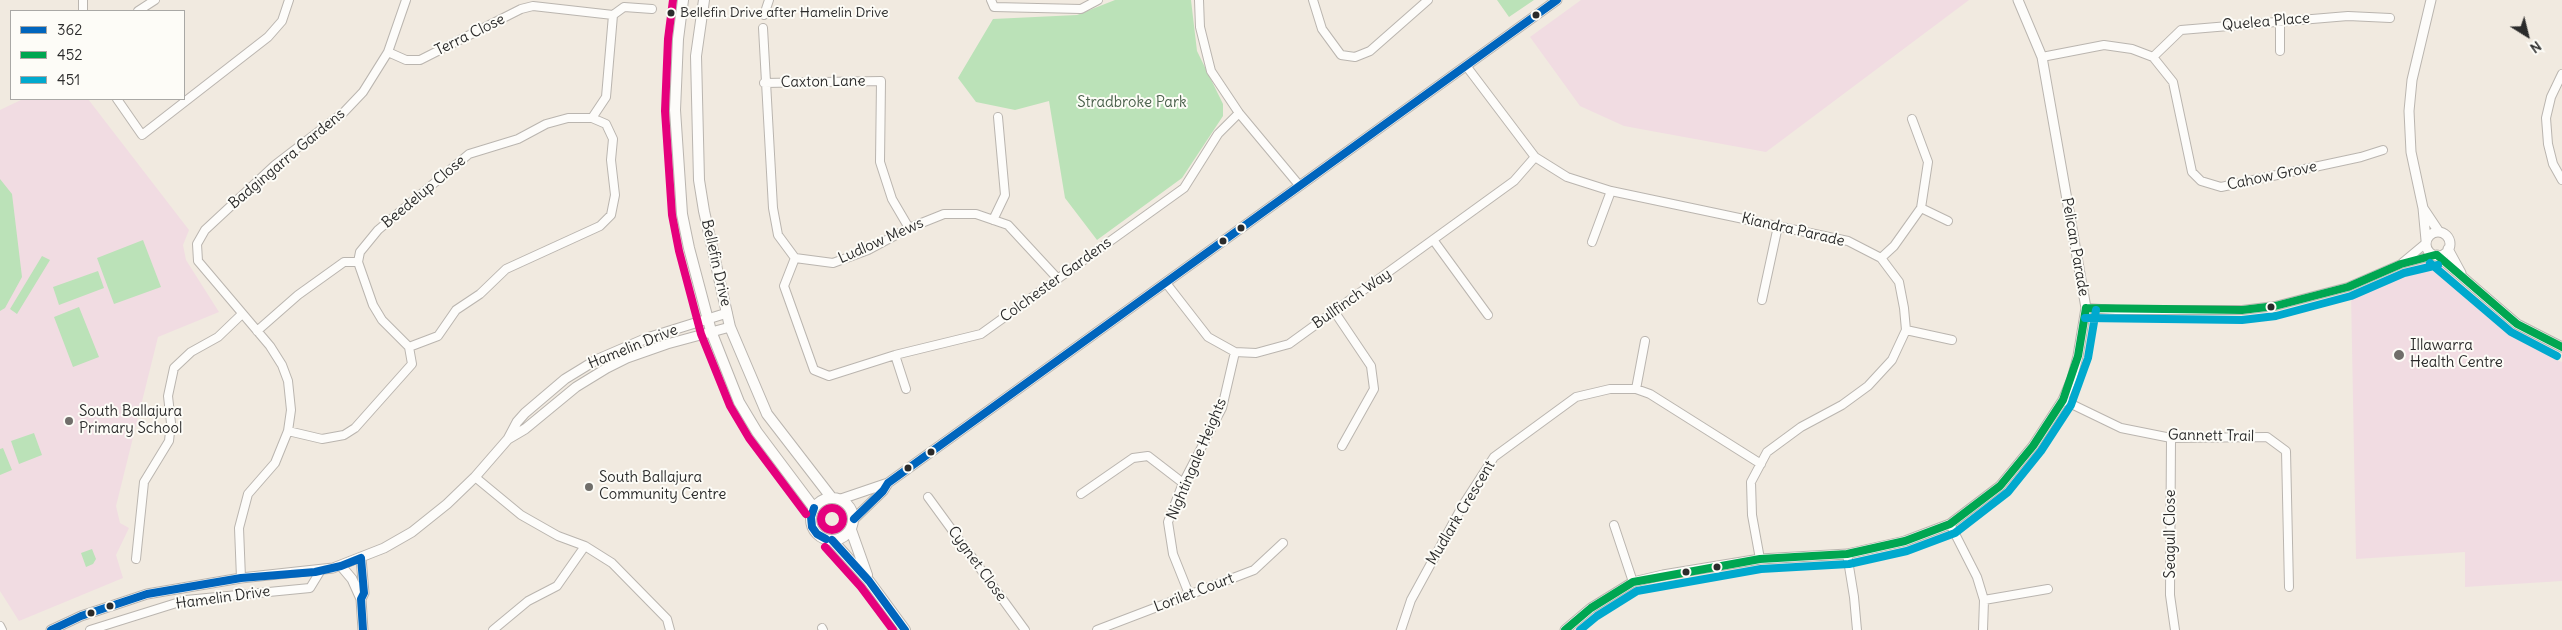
<!DOCTYPE html>
<style>
body{margin:0}
#map{position:relative;width:2562px;height:630px;overflow:hidden;background:#f1eae0;font-family:Delius,sans-serif}
canvas{display:block}
.legend{position:absolute;left:10px;top:10px;width:175px;height:90px;box-sizing:border-box;background:#fdfcf7;border:1px solid #a9a8a5;margin:0;padding:6px 9px;list-style:none;font-size:15px;color:#2b2b2b}
.legend li{display:flex;align-items:center;gap:10px;height:25px}
.legend b{width:25px;border:1px solid #a9a8a5}
.north{position:absolute;left:2502px;top:10px;width:50px;height:50px;-webkit-text-stroke:4px #fdfcf7;paint-order:stroke;rotate:144deg;font-size:14px;font-weight:700;line-height:20px;text-align:center;color:#2b2b2b}
.north::after{content:'';display:block;margin:auto;width:18px;height:22px;background:#2b2b2b;clip-path:polygon(50% 0,100% 100%,50% 72%,0 100%)}
</style>
<div id="map">
<canvas width="2562" height="630"></canvas>
<ul class="legend">
<li><b style="height:6px;background:#0065bd"></b>362</li>
<li><b style="height:6px;background:#00a651"></b>452</li>
<li><b style="height:6px;background:#00a9ce"></b>451</li>
</ul>
<div class="north">N</div>
</div>
<script>
const ctx = document.querySelector('canvas').getContext('2d');
ctx.lineJoin = 'round';
function fillPath(path, color) { ctx.fillStyle = color; ctx.fill(path, 'evenodd'); }
const toPath = rows => new Path2D(rows.map(r => 'M' + r).join(''));
function strokePath(path, color, width, dash) { ctx.strokeStyle = color; ctx.lineWidth = width; ctx.lineCap = dash ? 'butt' : 'round'; ctx.setLineDash(dash || []); ctx.stroke(path); }
function write(font, color, halo, rows, align = 'center') {
  ctx.font = font + ' Delius,sans-serif'; ctx.lineWidth = 4; ctx.setLineDash([]); ctx.textBaseline = 'middle'; ctx.strokeStyle = halo; ctx.fillStyle = color; for (const [text, x, y, turn = 0] of rows) {
    ctx.save(); ctx.translate(x, y); ctx.rotate((+turn || 0) * Math.PI / 180); ctx.textAlign = isNaN(turn) ? turn : align; if (halo) ctx.strokeText(text, 0, 0); ctx.fillText(text, 0, 0); ctx.restore();
  }
}
const built = toPath([
 [1581,0,1969,0,1766,152,1624,126,1580,106,1530,37],
 [23,99,88,99,189,230,183,245,186,260,219,312,158,337,116,506,120,523,129,528,116,555,123,578,19,621,0,591,0,110],
 [2425,260,2445,265,2479,310,2554,359,2562,362,2562,581,2465,587,2465,552,2356,559,2351,293]
]);
const green = toPath([
 [1115,0,1191,0,1197,51,1223,104,1223,116,1182,178,1097,240,1065,198,1049,101,1015,110,976,102,958,78,993,19,1077,15],
 [1497,0,1534,0,1509,17],
 [0,179,12,194,22,277,5,308,0,311],
 [143,240,161,287,114,304,97,258],
 [42,256,50,260,17,314,10,309],
 [98,271,104,288,59,305,53,287],
 [79,307,99,357,73,367,54,317],
 [34,433,42,455,19,464,11,441],
 [3,448,12,470,0,475,0,449],
 [92,549,96,559,93,564,86,567,81,553]
]);
const minor = toPath([
 [83,0,83,11],
 [991,0,994,7,1081,9,1098,0],
 [1199,0,1200,27,1211,71,1239,113,1299,185],
 [1313,0,1322,29,1341,55,1355,57,1370,51,1428,0],
 [138,11,155,0],
 [613,15,624,7,652,9],
 [764,15,769,0],
 [763,28,773,208,778,235,795,258,833,263,868,250,909,228,944,214,976,214,1008,225,1058,279],
 [2280,51,2280,21],
 [388,52,406,60,420,60,521,9,533,6,613,15,606,97,592,118],
 [2042,57,2104,45,2132,49,2153,57,2173,82,2192,172,2201,181,2221,187,2361,157,2383,150],
 [2153,57,2181,30,2348,16,2390,18],
 [1467,67,1535,157,1567,177,1611,191,1848,241,1881,258,1899,282,1904,308,1906,330,1892,360,1868,386,1842,405,1801,427,1767,452,1751,482,1752,515,1760,559],
 [2562,74,2551,97,2546,118,2548,144,2553,164,2562,180],
 [764,83,881,81,880,162,892,199,909,228],
 [117,99,142,135,268,37,282,21,289,0],
 [1921,208,1948,221],
 [993,220,1005,195,998,117],
 [1434,241,1488,315],
 [1592,242,1611,191],
 [795,258,784,286,814,370,829,376,895,355,981,334,1184,188,1218,134,1239,113],
 [1881,258,1894,246,1921,208,1928,162,1912,119],
 [2402,263,2426,243],
 [1166,283,1208,337,1235,352,1256,353,1289,344,1514,181,1535,157],
 [1762,300,1778,226],
 [2086,308,2116,310,2242,310,2275,306,2348,287,2401,264,2435,255],
 [1334,311,1371,366,1374,389,1342,446],
 [1906,330,1952,340],
 [257,331,298,295,344,262,358,262],
 [895,355,906,389],
 [1636,389,1645,341],
 [2063,400,2121,428,2171,438,2267,437,2286,451,2289,587],
 [288,431,322,439,344,435,355,428,412,364,409,347,438,336,456,310,480,294,506,269,600,226,611,215,615,195,611,160,613,139,606,124,592,118,568,118,546,124,518,139,469,154,378,230,360,252,358,262,373,305,382,320,409,347],
 [2171,438,2170,595,2175,630],
 [475,477,521,515,558,536,585,546,612,563,667,619,670,630],
 [1081,494,1133,458,1148,456,1183,483],
 [928,497,1025,630],
 [1950,524,1977,577,1984,600,1983,630],
 [1614,525,1633,582],
 [1847,554,1854,597,1857,630],
 [136,559,144,482,169,441,171,423,168,396,174,368,191,352,218,337,242,314],
 [241,578,239,528,248,494,275,463,288,431,291,410,288,381,282,365,270,346,198,261,197,244,205,230,275,165,344,112,363,92,388,52,406,0],
 [1189,594,1173,554,1168,522,1183,483,1222,408,1235,352],
 [1984,600,2048,589],
 [0,626,2,630],
 [822,628,823,630],
 [90,630,186,600,310,588,321,570],
 [493,630,528,601,557,586,585,546],
 [1097,630,1254,570,1283,543],
 [1401,630,1411,600,1463,505,1494,457,1576,397,1610,389,1636,389,1650,394,1761,464]
]);
const tertiary = toPath([
 [2423,208,2439,232],
 '2426 244a12 12 0 1 1 24 0a12 12 0 1 1-24 0Z',
 [2426,240,2423,208,2411,152,2409,111,2412,80,2431,0],
 [2448,249,2461,273],
 [2437,255,2517,324,2562,347],
 [508,439,525,429,576,387,607,368,627,358,667,344,730,327],
 [841,499,888,483,1557,0],
 [854,519,883,491,888,483],
 [361,558,364,593,361,599],
 [341,566,352,579,361,599,363,630],
 [51,630,81,616,147,594,241,578,333,568,384,548,412,532,447,504,475,477,508,439,517,422,525,413,565,379,596,360,647,338,727,313],
 [1565,630,1591,608,1633,582,1663,575,1760,559,1847,554,1905,541,1950,524,2000,486,2033,446,2063,400,2072,379,2078,356,2086,308,2042,57,2018,0]
]);
const secondary = toPath([
 [683,0,678,39,675,110,682,214,689,248,711,331,739,402,757,432,814,508],
 [704,0,696,56,699,180,704,211,730,327,767,414,831,497],
 '811 519a21 21 0 1 1 42 0a21 21 0 1 1-42 0Z',
 [851,530,867,575],
 [832,540,869,581,905,630]
]);
const bus1 = toPath([
 [814,508,811,517,812,527,817,534,826,539],
 [854,519,883,491,888,483,1557,0],
 [832,540,869,581,905,630],
 [51,630,81,616,147,594,241,578,315,572,341,566,361,558,364,593,361,599,363,630]
]);
const bus2 = toPath([
 [2437,255,2517,324,2562,347],
 [2086,308,2242,310,2275,306,2348,287,2401,264,2435,255],
 [1565,630,1591,608,1633,582,1760,559,1847,554,1905,541,1950,524,2000,486,2033,446,2063,400,2078,356,2086,308]
]);
const bus3 = toPath([
 [2430,263,2511,332,2557,356],
 [2085,318,2242,320,2276,316,2351,296,2404,273,2438,265],
 [1580,630,1597,616,1637,591,1761,569,1849,564,1907,551,1955,533,2008,492,2041,451,2071,405,2088,358,2096,310]
]);
const bus4 = toPath([
 [673,0,668,39,665,111,672,215,679,251,701,334,730,406,749,438,806,514],
 '821 519a11 11 0 1 1 22 0a11 11 0 1 1-22 0Z',
 [825,547,861,587,893,630]
]);
const markers = [
 [671,13,4.5,"#2b2b2b"],
 [1536,15,4.5,"#2b2b2b"],
 [1241,228,4.5,"#2b2b2b"],
 [1223,241,4.5,"#2b2b2b"],
 [2271,307,4.5,"#2b2b2b"],
 [2399,355,6,"#706e6a"],
 [69,421,5,"#706e6a"],
 [931,452,4.5,"#2b2b2b"],
 [908,468,4.5,"#2b2b2b"],
 [589,487,5,"#706e6a"],
 [1717,567,4.5,"#2b2b2b"],
 [1686,572,4.5,"#2b2b2b"],
 [110,606,4.5,"#2b2b2b"],
 [91,613,4.5,"#2b2b2b"]
];
const busNames = [
 ["Bellefin Drive after Hamelin Drive",680,13]
];
const streetNames = [
 ["Quelea Place",2266,22,-5],
 ["Terra Close",470,35,-26],
 ["Caxton Lane",823,82,-1],
 ["Badgingarra Gardens",287,159,-40],
 ["Cahow Grove",2272,176,-12],
 ["Beedelup Close",424,192,-40],
 ["Kiandra Parade",1793,230,13],
 ["Ludlow Mews",881,241,-24],
 ["Pelican Parade",2075,247,80],
 ["Bellefin Drive",716,263,77],
 ["Colchester Gardens",1056,280,-36],
 ["Bullfinch Way",1352,299,-35],
 ["Hamelin Drive",633,347,-22],
 ["Gannett Trail",2211,436,1],
 ["Nightingale Heights",1197,459,-67],
 ["Mudlark Crescent",1461,513,-59],
 ["Seagull Close",2171,534,-90],
 ["Cygnet Close",977,564,54],
 ["Lorilet Court",1194,593,-21],
 ["Hamelin Drive",223,598,-8]
];
const parkNames = [
 ["Stradbroke Park",1132,103]
];
const poiNames = [
 ["Illawarra",2410,346],
 ["Health Centre",2410,363],
 ["South Ballajura",79,412],
 ["Primary School",79,429],
 ["South Ballajura",599,478],
 ["Community Centre",599,495]
];
fillPath(built, '#f1dce2');
fillPath(green, '#bbe2b8');
strokePath(minor, '#bab5af', 10);
strokePath(tertiary, '#bab5af', 11);
strokePath(secondary, '#bab5af', 12);
strokePath(minor, '#fdfcfa', 8);
strokePath(tertiary, '#fdfcfa', 9);
strokePath(secondary, '#fdfcfa', 10);
strokePath(bus1, '#0065bd', 8);
strokePath(bus2, '#00a651', 8);
strokePath(bus3, '#00a9ce', 8);
strokePath(bus4, '#e5007d', 8);
for (const [x, y, r, color] of markers) { const dot = new Path2D(); dot.arc(x, y, r, 0, 2 * Math.PI); ctx.fillStyle = color; ctx.fill(dot); strokePath(dot, '#fdfcf7', 2); }
write('14px', '#2b2b2b', '#fdfcf7', busNames, 'left');
write('15px', '#2b2b2b', '#fdfcf7', streetNames);
write('15px', '#49604b', '#fdfcf7', parkNames);
write('15px', '#2b2b2b', '#fdfcf7', poiNames, 'left');
</script>
